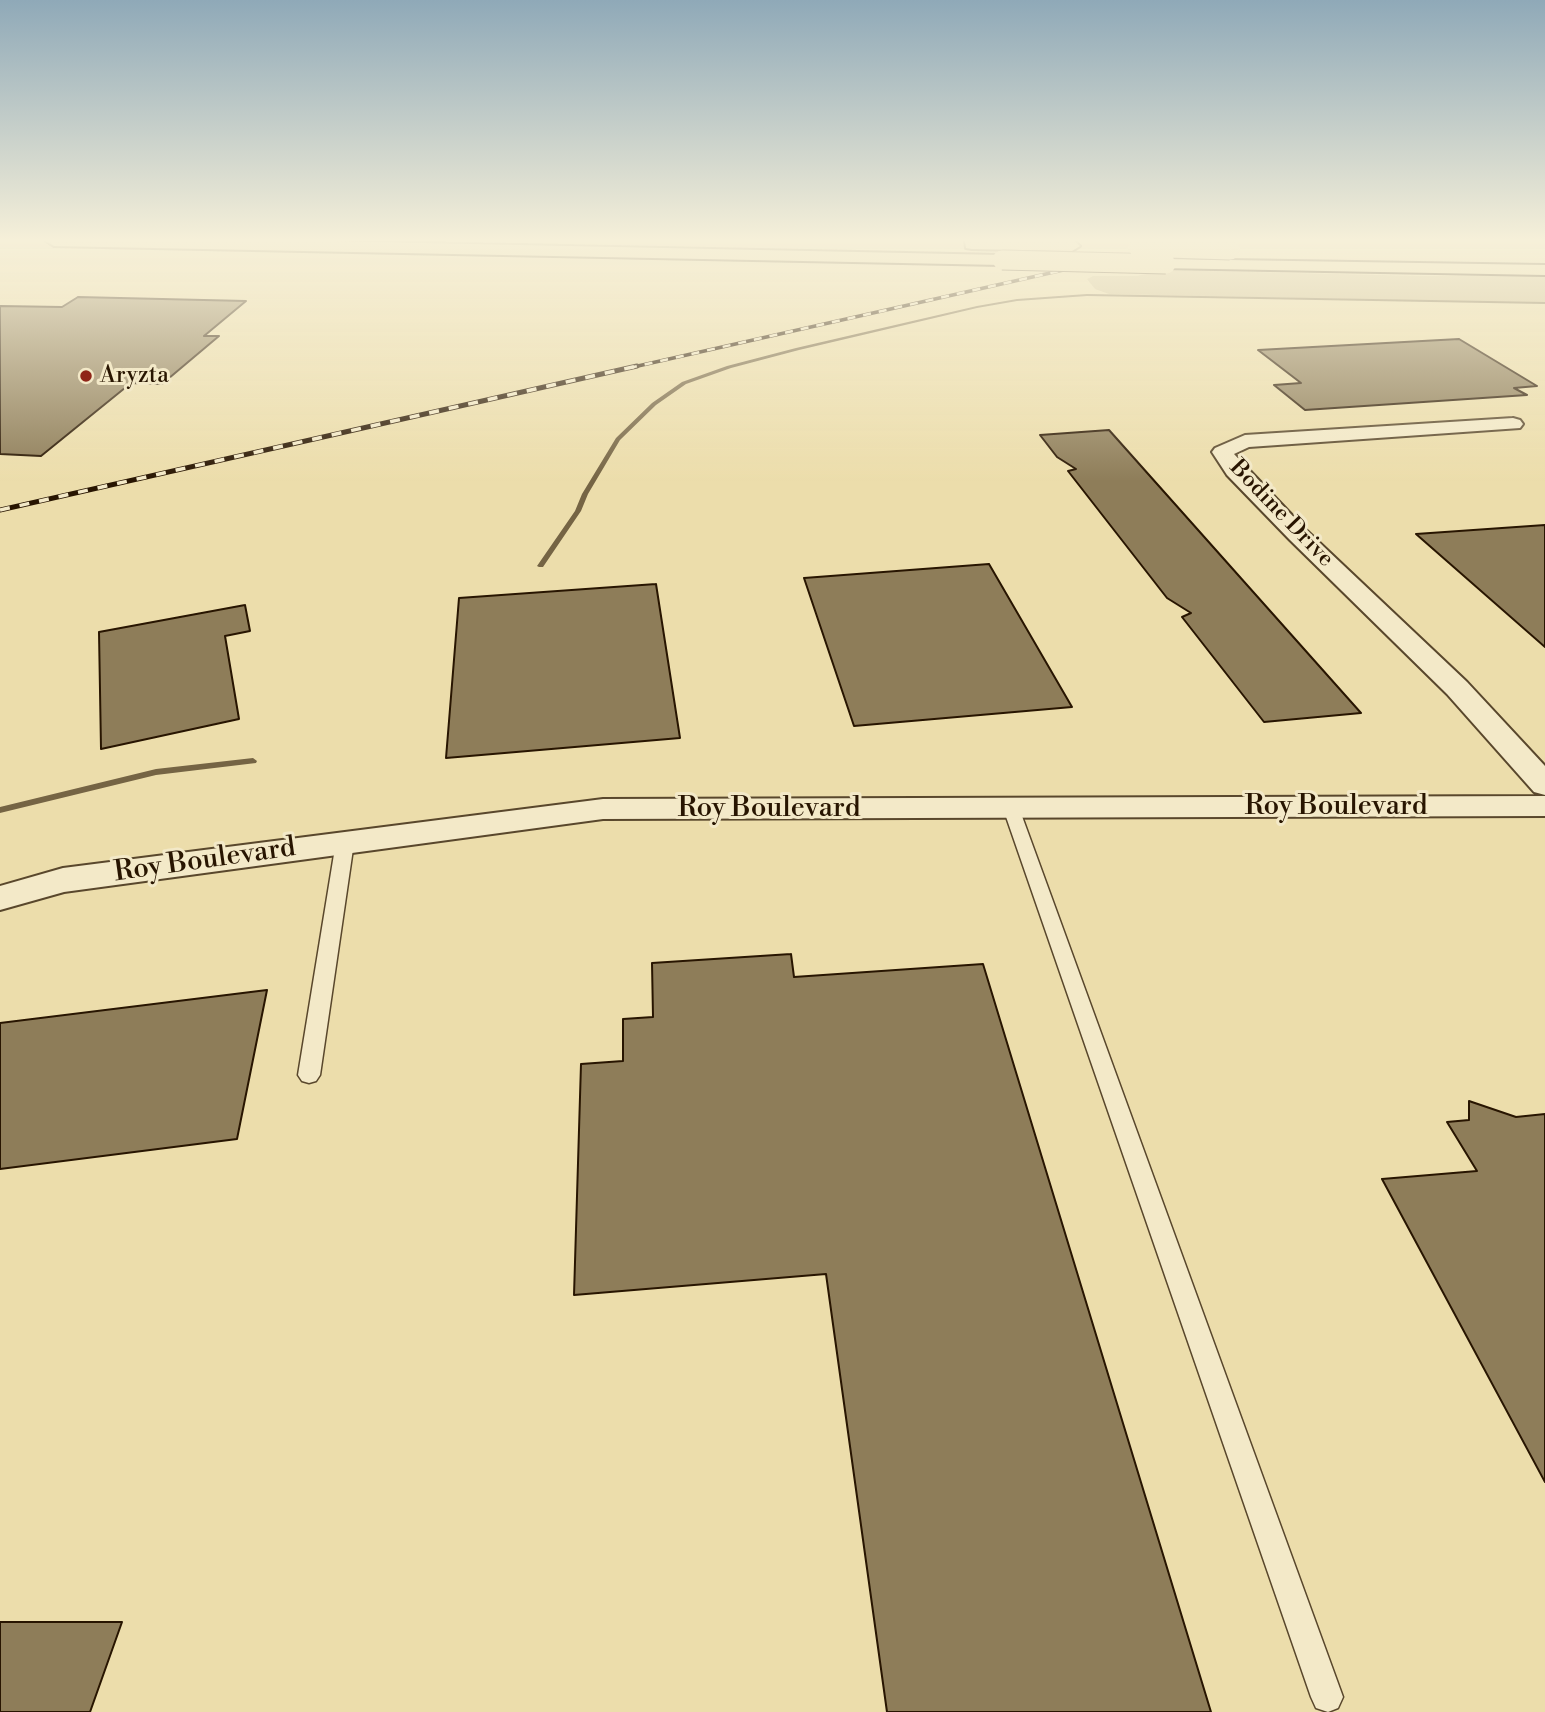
<!DOCTYPE html>
<style>
body{margin:0}
canvas{display:block;background:#ecddab}
</style>
<canvas width="1545" height="1712"></canvas>
<script>
const ctx = document.querySelector('canvas').getContext('2d');
ctx.lineJoin = 'round';
function fillPath(path, color) { ctx.fillStyle = color; ctx.fill(path, 'evenodd'); }
const toPath = rows => new Path2D(rows.map(r => 'M' + r).join(''));
function strokePath(path, color, width, dash) { ctx.strokeStyle = color; ctx.lineWidth = width; ctx.lineCap = dash ? 'butt' : 'round'; ctx.setLineDash(dash || []); ctx.stroke(path); }
function write(font, color, halo, rows, align = 'center') {
  ctx.font = font + ' "Libre Bodoni",serif'; ctx.lineWidth = 6; ctx.setLineDash([]); ctx.textBaseline = 'middle'; ctx.strokeStyle = halo; ctx.fillStyle = color; for (const [text, x, y, turn = 0] of rows) {
    ctx.save(); ctx.translate(x, y); ctx.rotate((+turn || 0) * Math.PI / 180); ctx.textAlign = isNaN(turn) ? turn : align; if (halo) ctx.strokeText(text, 0, 0); ctx.fillText(text, 0, 0); ctx.restore();
  }
}
const green = toPath([
 [1164,270,1424,276,1545,276,1545,303,1109,294,1095,289,1087,279,1093,276,1137,276]
]);
const stream = toPath([
 [1087,294,1545,302,1545,304,1087,296,1017,301,977,308,799,350,731,368,686,384,656,405,620,440,588,494,581,511,543,567,539,567,537,566,575,511,582,494,616,438,652,403,682,382,727,366,796,348,977,306,1017,299,1087,294],
 [253,758,257,761,256,763,156,775,0,813,0,807,156,769,253,758]
]);
const building = toPath([
 [78,297,246,301,204,336,219,336,162,384,131,383,41,456,0,454,0,306,62,307,78,297],
 [1459,339,1537,386,1514,388,1527,395,1305,410,1274,385,1301,383,1258,350,1459,339],
 [1109,430,1361,713,1264,722,1182,617,1191,613,1167,598,1068,471,1076,469,1057,457,1040,435,1109,430],
 [1545,525,1545,647,1416,534,1545,525],
 [989,564,1072,707,854,726,804,578,989,564],
 [656,584,680,738,446,758,459,598,656,584],
 [245,605,250,631,225,636,239,719,101,749,99,632,245,605],
 [791,954,794,977,983,964,1211,1712,887,1712,826,1274,574,1295,581,1064,623,1061,623,1019,653,1017,652,963,791,954],
 [267,990,237,1139,0,1169,0,1023,267,990],
 [1469,1101,1516,1117,1545,1114,1545,1482,1382,1179,1477,1171,1447,1122,1469,1120,1469,1101],
 [0,1622,122,1622,90,1712,0,1712,0,1622]
]);
const lane = toPath([
 [1011,803,1019,808,1343,1697,1338,1708,1328,1712,1316,1708,1311,1697,1003,808,1011,803],
 [345,836,354,842,320,1075,316,1081,309,1083,302,1081,298,1075,336,842,345,836]
]);
const street = toPath([
 [1513,418,1520,420,1523,424,1520,428,1249,447,1234,454,1306,530,1467,682,1545,766,1545,795,1534,792,1447,694,1290,540,1227,475,1212,452,1215,448,1245,435,1513,418],
 [1545,796,1545,816,603,819,64,892,0,910,0,886,63,868,603,799,1545,796]
]);
const highway = toPath([
 [46,241,327,241,1002,255,1011,260,1002,265,54,246,46,241],
 [965,241,1074,241,1080,246,1072,251,972,249,966,248,965,241],
 [1166,259,1545,265,1545,275,1160,268,1157,264,1166,259]
]);
const railFar1 = toPath([
 [629,368,1192,241]
]);
const rail = toPath([
 [0,510,637,366]
]);
const highwayBridge = toPath([
 [1138,247,1230,250],
 [1002,260,1166,264]
]);
const markers = [
 [86,376,7,"#8f2418"]
];
const farPoinames = [
 ["Aryzta",100,376]
];
const farStreetnames = [
 ["Bodine Drive",1281,514,46]
];
const streetNames = [
 ["Roy Boulevard",1336,807],
 ["Roy Boulevard",769,809],
 ["Roy Boulevard",205,861,-8]
];
fillPath(green, '#cbbb8e');
fillPath(stream, '#756444');
fillPath(building, '#8e7d59');
strokePath(building, '#281501', 2);
strokePath(lane, '#59472c', 3);
strokePath(street, '#59472c', 4);
strokePath(highway, '#281501', 4);
fillPath(lane, '#f3e9c8');
fillPath(street, '#f3e9c8');
fillPath(highway, '#ecddab');
strokePath(railFar1, '#281501', 3.5);
strokePath(rail, '#281501', 5);
strokePath(railFar1, '#f3e9c8', 2.5, [8]);
strokePath(rail, '#f3e9c8', 3.5, [10]);
strokePath(highwayBridge, '#281501', 21, []);
strokePath(highwayBridge, '#ecddab', 19);
const sky = ctx.createLinearGradient(0, 0, 0, 481);
sky.addColorStop(0, '#8fa9b8');
sky.addColorStop(0.5, '#f6f0d9');
sky.addColorStop(1, '#f6f0d900');
ctx.fillStyle = sky;
ctx.fillRect(0, 0, 1545, 481);
for (const [x, y, r, color] of markers) { const dot = new Path2D(); dot.arc(x, y, r, 0, 2 * Math.PI); ctx.fillStyle = color; ctx.fill(dot); strokePath(dot, '#f3e9c8', 2.5); }
write('23px', '#281501', '#f3e9c8', farPoinames, 'left');
write('23px', '#281501', '#f3e9c8', farStreetnames);
write('28px', '#281501', '#f3e9c8', streetNames);
</script>
